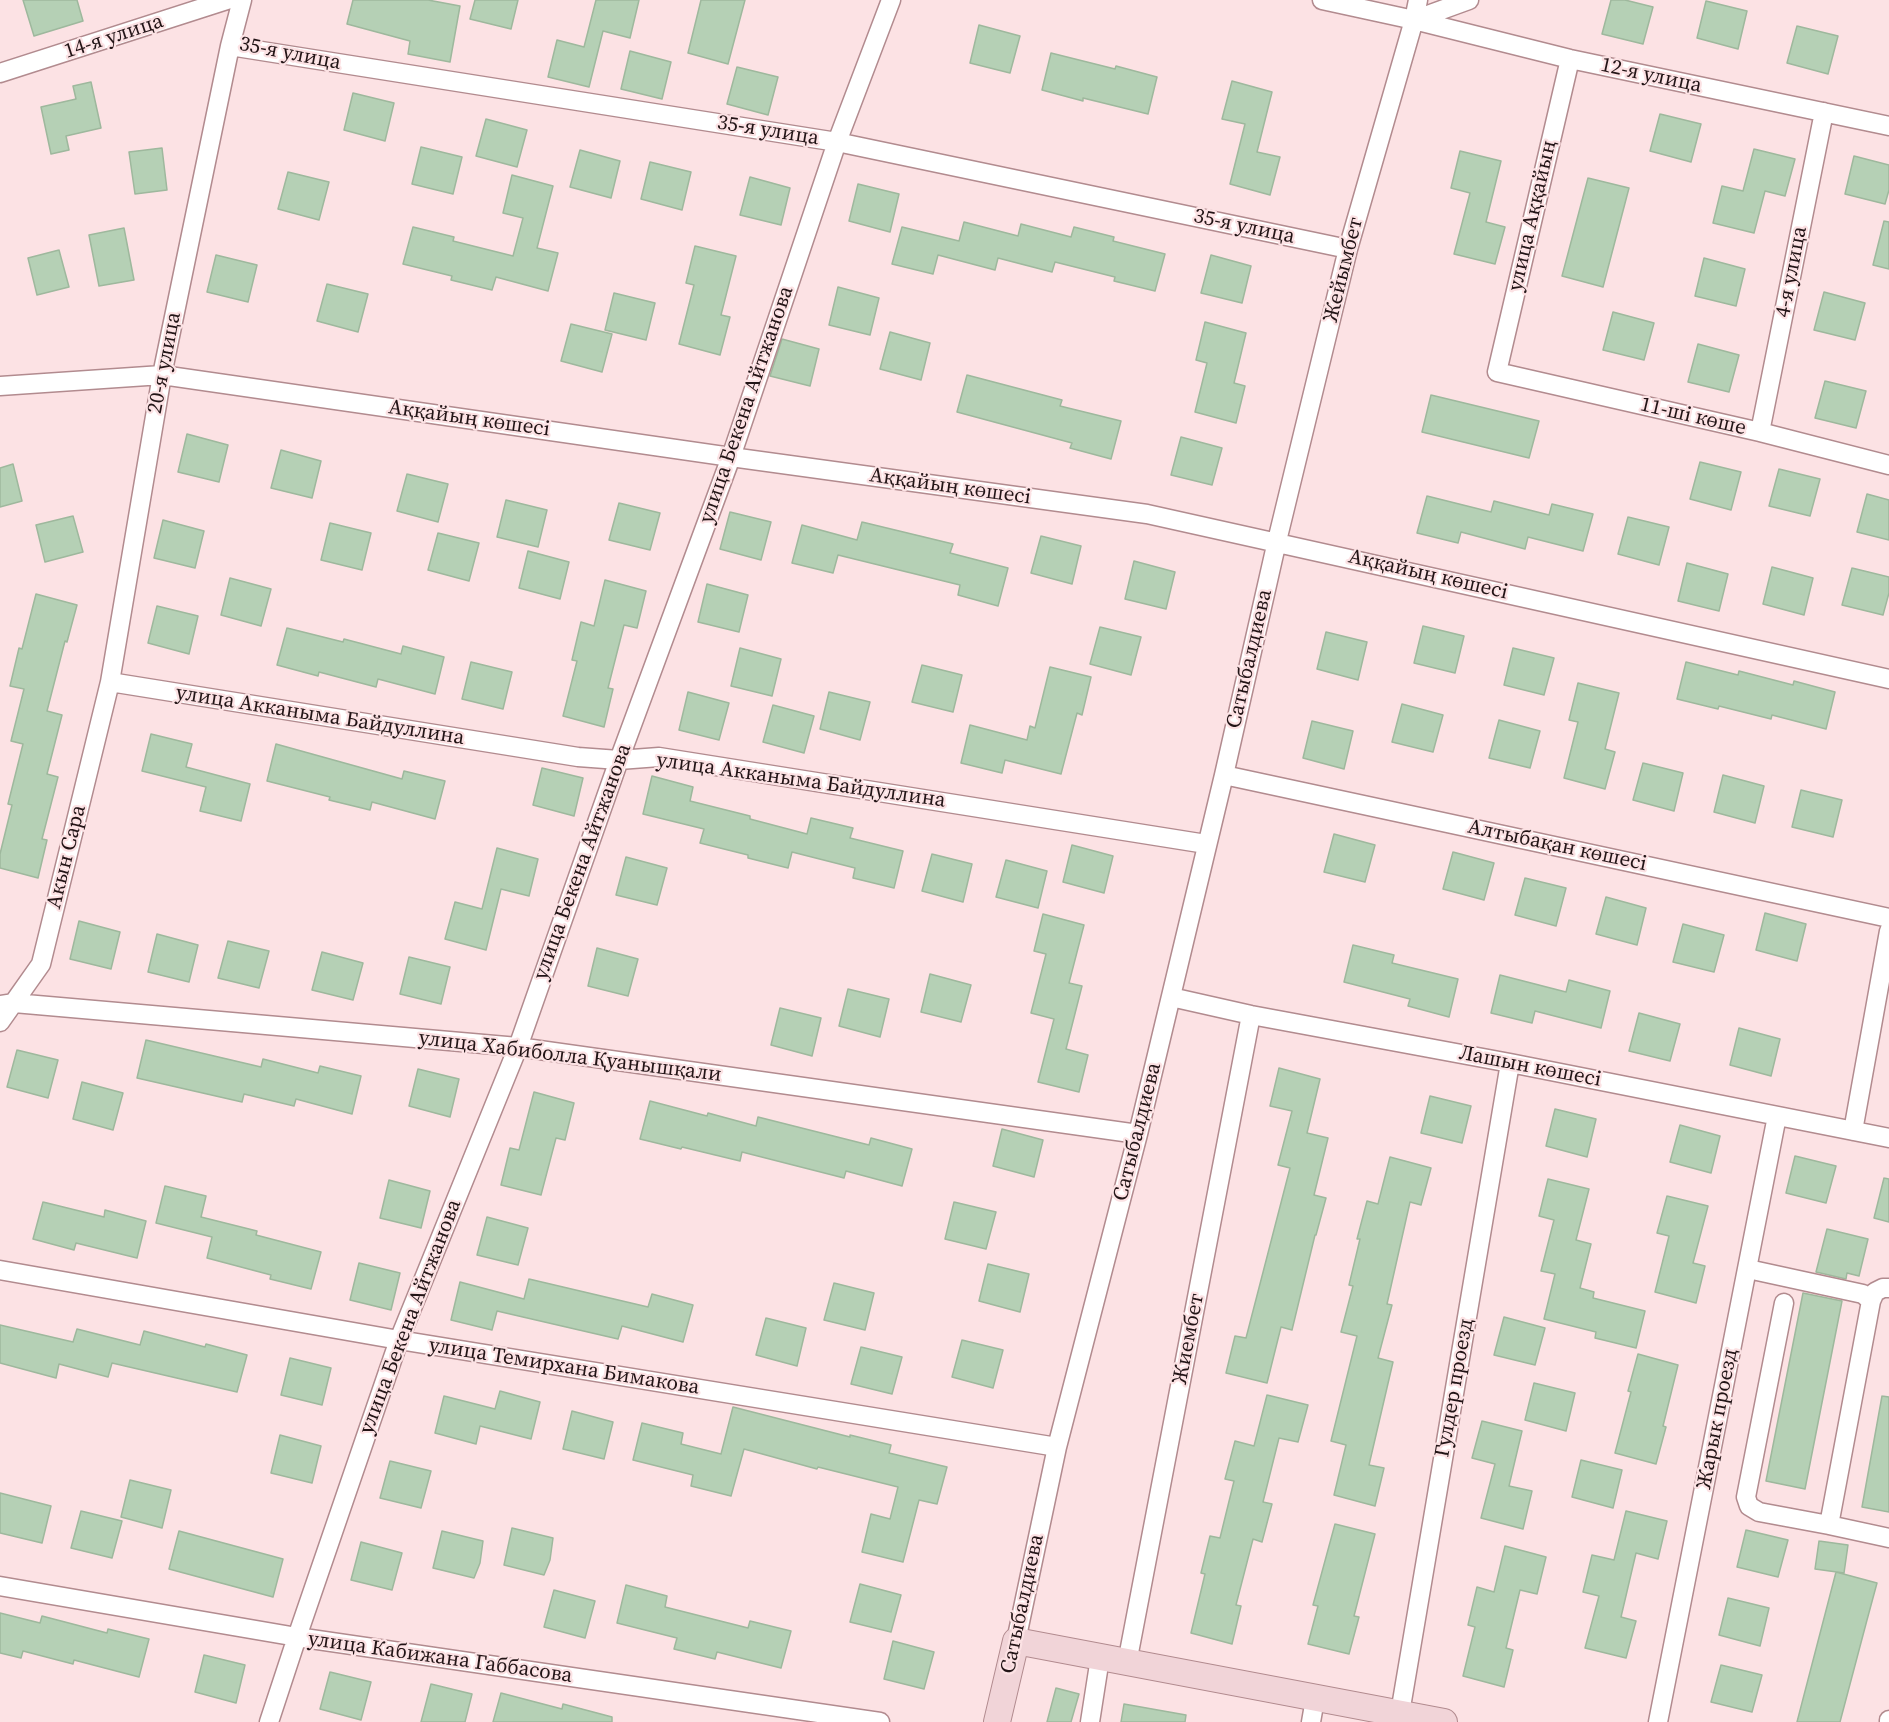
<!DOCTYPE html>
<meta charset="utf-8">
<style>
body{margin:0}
canvas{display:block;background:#fce2e4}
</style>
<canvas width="1889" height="1722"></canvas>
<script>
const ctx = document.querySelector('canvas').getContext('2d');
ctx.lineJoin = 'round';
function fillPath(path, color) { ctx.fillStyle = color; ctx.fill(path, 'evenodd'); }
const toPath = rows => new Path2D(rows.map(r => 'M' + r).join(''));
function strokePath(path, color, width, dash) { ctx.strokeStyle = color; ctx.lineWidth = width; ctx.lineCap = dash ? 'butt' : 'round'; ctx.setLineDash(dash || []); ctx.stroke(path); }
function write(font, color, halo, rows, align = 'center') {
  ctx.font = font + ' "Source Serif 4",serif'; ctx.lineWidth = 4.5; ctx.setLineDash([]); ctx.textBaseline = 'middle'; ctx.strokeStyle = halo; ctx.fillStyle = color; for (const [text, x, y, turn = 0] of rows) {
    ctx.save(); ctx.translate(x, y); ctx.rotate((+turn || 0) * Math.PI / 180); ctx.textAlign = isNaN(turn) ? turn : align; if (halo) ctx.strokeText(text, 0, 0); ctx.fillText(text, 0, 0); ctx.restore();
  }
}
const building = toPath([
 [23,0,77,0,83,21,34,36,23,0],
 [353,0,428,0,460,6,450,62,408,54,410,41,347,24,353,0],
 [475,0,518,0,511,29,470,19,475,0],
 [596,0,639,0,630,38,603,31,589,87,548,77,557,40,584,47,596,0],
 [701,0,745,0,728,64,688,53,701,0],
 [1611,0,1625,0,1653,7,1643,44,1602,34,1611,0],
 [1706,1,1747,11,1738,49,1697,38,1706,1],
 [979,25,1020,36,1010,73,970,63,979,25],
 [1797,26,1838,36,1828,74,1787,63,1797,26],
 [630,51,671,62,662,99,621,89,630,51],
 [1051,53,1115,69,1116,66,1157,77,1148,114,1083,98,1083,101,1042,90,1051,53],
 [737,67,778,77,768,115,727,104,737,67],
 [1232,81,1272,92,1257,152,1280,157,1270,195,1230,184,1245,124,1222,119,1232,81],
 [91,82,101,128,66,136,69,150,51,154,41,107,76,99,73,86,91,82],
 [353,93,394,103,385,141,344,130,353,93],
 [1660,114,1701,124,1691,162,1650,151,1660,114],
 [486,119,527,130,517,167,476,156,486,119],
 [421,147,462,157,453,194,412,184,421,147],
 [162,148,167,190,135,194,129,152,162,148],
 [1754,149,1795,159,1785,196,1765,191,1754,233,1713,223,1722,186,1743,191,1754,149],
 [580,150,620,161,611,198,570,187,580,150],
 [1460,151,1501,161,1486,222,1505,227,1495,264,1454,254,1470,193,1451,188,1460,151],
 [1854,156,1889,165,1889,190,1885,204,1845,194,1854,156],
 [650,162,691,172,682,210,641,199,650,162],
 [288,172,329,182,319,220,278,209,288,172],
 [512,175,553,186,537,248,558,253,548,291,496,277,492,290,451,280,452,276,403,264,413,227,454,237,453,241,513,256,523,218,503,213,512,175],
 [750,177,790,188,781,225,740,215,750,177],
 [1588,178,1629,188,1603,287,1562,276,1588,178],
 [858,184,899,194,890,232,849,221,858,184],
 [1884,221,1889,222,1889,269,1873,265,1884,221],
 [964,222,1018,236,1021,224,1071,237,1074,227,1114,237,1113,241,1165,254,1155,291,1114,281,1115,277,1055,262,1052,272,998,258,995,270,938,255,933,274,892,264,902,227,959,241,964,222],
 [124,228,134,280,99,286,89,235,124,228],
 [695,246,736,256,721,315,730,317,720,355,679,344,694,285,686,283,695,246],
 [59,250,69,287,37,295,28,258,59,250],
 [216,255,257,265,248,302,207,292,216,255],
 [1211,255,1251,266,1242,303,1201,293,1211,255],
 [1704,258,1745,269,1736,306,1695,296,1704,258],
 [327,284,368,294,358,332,317,321,327,284],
 [838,287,879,298,870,335,829,325,838,287],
 [1824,292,1865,303,1855,340,1814,330,1824,292],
 [614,293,655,303,646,340,605,330,614,293],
 [1613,312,1654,323,1644,360,1603,350,1613,312],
 [1205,322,1246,333,1234,383,1245,386,1236,423,1195,412,1207,363,1196,360,1205,322],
 [571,324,612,334,602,372,561,361,571,324],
 [890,332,930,343,921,380,880,369,890,332],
 [782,339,819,349,810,386,770,376,782,339],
 [1698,344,1739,355,1729,392,1688,382,1698,344],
 [967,375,1062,400,1060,406,1121,421,1111,459,1070,448,1072,443,957,412,967,375],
 [1825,381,1866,391,1856,428,1815,418,1825,381],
 [1431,395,1539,421,1529,458,1422,432,1431,395],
 [187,434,228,445,219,482,178,472,187,434],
 [1181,437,1222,448,1212,485,1171,475,1181,437],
 [281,450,321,461,312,498,271,488,281,450],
 [1700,462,1741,472,1731,510,1690,499,1700,462],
 [13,464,22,501,0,507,0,468,13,464],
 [1779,469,1820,479,1810,516,1769,506,1779,469],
 [407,474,448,484,438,522,397,511,407,474],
 [1867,494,1889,500,1889,540,1857,532,1867,494],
 [1427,496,1491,512,1494,501,1549,515,1552,504,1593,514,1583,551,1528,537,1525,549,1461,532,1458,543,1417,533,1427,496],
 [506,500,547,510,538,547,497,537,506,500],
 [619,503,660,513,650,550,609,540,619,503],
 [730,512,771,522,761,560,720,549,730,512],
 [73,516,83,552,45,562,36,525,73,516],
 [1628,517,1669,527,1659,565,1618,554,1628,517],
 [163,520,204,531,195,568,154,558,163,520],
 [862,522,953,544,950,553,1008,568,998,606,958,595,960,585,838,555,833,573,792,563,802,525,857,540,862,522],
 [330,523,371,533,362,570,321,560,330,523],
 [438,533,479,543,469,581,428,570,438,533],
 [1041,536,1081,546,1072,584,1031,573,1041,536],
 [528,551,569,562,560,599,519,588,528,551],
 [1134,561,1175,572,1166,609,1125,599,1134,561],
 [1687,563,1728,574,1719,611,1678,601,1687,563],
 [1772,567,1813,578,1804,615,1763,604,1772,567],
 [1852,568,1889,577,1889,593,1883,615,1842,605,1852,568],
 [230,578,271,589,261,626,221,615,230,578],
 [605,580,646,591,637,628,624,625,608,688,613,689,604,727,563,716,577,661,572,660,581,622,594,626,605,580],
 [707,584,748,595,739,632,698,622,707,584],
 [36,594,77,605,67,642,65,641,47,711,62,715,47,774,58,777,42,839,47,840,38,878,0,868,0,854,12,805,8,804,23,744,11,741,24,689,10,686,19,648,22,649,36,594],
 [157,606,198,616,189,654,148,643,157,606],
 [1423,626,1464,636,1455,673,1414,663,1423,626],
 [1100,627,1141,637,1131,675,1090,664,1100,627],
 [287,628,343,642,344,639,401,654,403,646,444,657,435,694,378,679,376,687,319,672,318,676,277,665,287,628],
 [1326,632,1367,642,1358,680,1317,669,1326,632],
 [740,648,781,659,772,696,731,686,740,648],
 [1513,648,1554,658,1544,695,1504,685,1513,648],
 [471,662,512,672,503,709,462,699,471,662],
 [1686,662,1738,675,1739,671,1793,685,1794,681,1835,692,1826,729,1772,715,1771,719,1719,706,1718,709,1677,699,1686,662],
 [922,665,962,675,953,712,912,702,922,665],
 [1050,667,1091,677,1082,715,1077,713,1061,774,1005,760,1002,773,961,763,970,725,1027,740,1030,726,1035,728,1050,667],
 [1578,683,1619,693,1605,749,1615,752,1605,789,1564,778,1578,722,1569,720,1578,683],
 [688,692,729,703,719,740,679,730,688,692],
 [829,692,870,702,860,740,820,729,829,692],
 [1402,704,1443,715,1433,752,1392,742,1402,704],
 [773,705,814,716,804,753,763,742,773,705],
 [1499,720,1540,731,1530,768,1489,758,1499,720],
 [1312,721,1353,731,1344,769,1303,758,1312,721],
 [151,734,192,744,186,767,250,784,241,821,200,811,206,787,142,771,151,734],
 [276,744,402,779,404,771,445,781,435,819,372,802,370,810,329,800,330,797,267,781,276,744],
 [1643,763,1683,773,1674,811,1633,800,1643,763],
 [542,768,583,778,574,816,533,805,542,768],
 [1723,775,1764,786,1755,823,1714,812,1723,775],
 [652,776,693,787,690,801,750,816,750,819,807,834,811,818,853,828,850,838,903,851,894,888,853,878,855,868,792,852,788,868,748,858,748,855,700,843,704,829,643,814,652,776],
 [1801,790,1842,800,1833,837,1792,827,1801,790],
 [1334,834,1375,845,1365,882,1324,872,1334,834],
 [1072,845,1113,856,1104,893,1063,882,1072,845],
 [497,848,538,859,529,896,501,889,486,950,445,939,455,902,482,909,497,848],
 [1453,852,1494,863,1484,900,1443,889,1453,852],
 [932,854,972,864,963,902,922,891,932,854],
 [626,857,667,868,657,905,616,895,626,857],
 [1006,860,1047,871,1038,908,996,897,1006,860],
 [1525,878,1566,888,1556,926,1515,915,1525,878],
 [1606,897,1646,908,1637,945,1596,934,1606,897],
 [1765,913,1806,924,1797,961,1756,950,1765,913],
 [1043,914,1084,925,1069,983,1082,986,1066,1049,1088,1055,1079,1092,1038,1082,1054,1019,1031,1013,1046,954,1034,951,1043,914],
 [79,921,120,932,111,969,70,959,79,921],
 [1683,924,1724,935,1714,972,1673,962,1683,924],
 [157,934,198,945,189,982,148,972,157,934],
 [228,941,269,951,259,988,218,978,228,941],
 [1353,945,1394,955,1392,963,1458,979,1449,1017,1408,1006,1410,999,1344,982,1353,945],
 [597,948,638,959,628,996,588,986,597,948],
 [322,952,363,963,353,1000,312,990,322,952],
 [409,957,450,967,441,1004,400,994,409,957],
 [930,974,971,985,961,1022,921,1012,930,974],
 [1500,975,1566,992,1569,980,1610,991,1601,1028,1535,1011,1532,1023,1491,1013,1500,975],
 [848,989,889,999,880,1037,839,1026,848,989],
 [780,1008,821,1018,812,1056,771,1045,780,1008],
 [1639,1013,1680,1024,1670,1061,1629,1051,1639,1013],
 [1739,1028,1780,1039,1771,1076,1730,1065,1739,1028],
 [146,1040,261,1067,263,1059,318,1073,320,1066,361,1076,352,1114,296,1099,294,1106,244,1094,242,1102,137,1078,146,1040],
 [17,1050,58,1060,48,1098,7,1087,17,1050],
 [1279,1068,1320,1079,1307,1133,1328,1138,1314,1195,1326,1198,1316,1235,1315,1235,1292,1330,1281,1327,1267,1383,1226,1373,1235,1336,1246,1338,1290,1168,1278,1165,1292,1111,1270,1106,1279,1068],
 [418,1069,459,1079,450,1117,409,1106,418,1069],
 [82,1082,123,1093,113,1130,73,1119,82,1082],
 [534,1092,574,1103,565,1140,556,1138,541,1195,501,1185,510,1148,519,1150,534,1092],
 [1430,1096,1471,1106,1462,1143,1421,1133,1430,1096],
 [650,1101,707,1116,708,1113,756,1126,758,1117,869,1145,871,1138,912,1149,902,1186,846,1171,844,1178,742,1152,740,1161,682,1147,681,1149,640,1139,650,1101],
 [1555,1109,1596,1119,1587,1157,1546,1146,1555,1109],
 [1680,1125,1720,1136,1711,1173,1670,1162,1680,1125],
 [1002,1129,1043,1140,1034,1177,993,1166,1002,1129],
 [1795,1156,1836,1166,1826,1203,1786,1193,1795,1156],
 [1390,1157,1431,1168,1421,1205,1410,1202,1387,1304,1392,1305,1378,1358,1393,1362,1369,1465,1384,1468,1375,1506,1334,1495,1346,1445,1331,1441,1357,1336,1341,1332,1353,1286,1349,1285,1360,1239,1357,1239,1367,1201,1378,1204,1390,1157],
 [1884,1178,1889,1179,1889,1222,1874,1218,1884,1178],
 [1548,1179,1589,1189,1576,1240,1591,1244,1580,1288,1594,1292,1593,1298,1645,1311,1636,1348,1595,1338,1596,1332,1544,1319,1555,1274,1541,1271,1554,1220,1539,1216,1548,1179],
 [389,1180,430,1191,421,1228,380,1218,389,1180],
 [165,1186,206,1196,201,1217,257,1231,256,1235,321,1252,311,1289,270,1279,271,1275,207,1258,212,1237,156,1223,165,1186],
 [1667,1196,1708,1206,1693,1263,1705,1266,1696,1303,1655,1292,1669,1236,1657,1233,1667,1196],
 [43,1202,104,1217,105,1210,146,1221,137,1258,76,1243,74,1250,33,1239,43,1202],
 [954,1202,996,1212,986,1249,945,1239,954,1202],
 [487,1217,528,1228,518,1265,477,1255,487,1217],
 [1827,1229,1868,1239,1859,1276,1847,1273,1846,1279,1816,1272,1827,1229],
 [359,1263,400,1273,391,1310,350,1300,359,1263],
 [988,1264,1029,1274,1020,1312,979,1301,988,1264],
 [529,1279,648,1307,652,1294,693,1305,683,1342,622,1326,618,1339,497,1311,492,1330,451,1320,460,1282,524,1299,529,1279],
 [834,1283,874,1293,865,1330,824,1320,834,1283],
 [1803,1293,1842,1301,1805,1489,1766,1481,1803,1293],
 [1504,1317,1545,1328,1535,1365,1494,1355,1504,1317],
 [766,1318,806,1328,797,1366,756,1355,766,1318],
 [0,1325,73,1342,77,1329,140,1345,144,1331,205,1347,206,1344,247,1355,237,1392,112,1363,108,1377,59,1364,56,1378,0,1363,0,1325],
 [962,1340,1003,1350,993,1388,952,1377,962,1340],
 [861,1347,902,1357,892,1394,851,1384,861,1347],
 [1638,1354,1678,1365,1663,1426,1666,1427,1656,1464,1615,1453,1631,1392,1628,1391,1638,1354],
 [290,1358,331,1368,322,1405,281,1395,290,1358],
 [1534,1383,1575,1393,1566,1431,1525,1420,1534,1383],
 [500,1391,540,1402,531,1439,480,1426,476,1444,435,1433,444,1396,495,1409,500,1391],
 [1267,1395,1308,1405,1298,1442,1279,1438,1263,1502,1272,1504,1262,1542,1253,1539,1236,1605,1241,1606,1232,1644,1191,1633,1205,1574,1201,1573,1210,1536,1220,1538,1234,1481,1225,1479,1235,1441,1254,1446,1267,1395],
 [1882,1396,1889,1397,1889,1512,1862,1507,1882,1396],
 [733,1407,850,1437,850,1435,891,1445,889,1453,947,1467,937,1504,919,1500,903,1562,862,1552,871,1514,890,1519,898,1487,818,1467,817,1469,744,1449,731,1496,691,1486,693,1475,633,1460,642,1423,683,1433,681,1444,721,1454,733,1407],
 [572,1411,613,1422,604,1459,563,1449,572,1411],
 [1482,1421,1522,1431,1509,1486,1532,1491,1523,1529,1481,1518,1495,1464,1472,1458,1482,1421],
 [280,1435,321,1446,312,1483,271,1473,280,1435],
 [1581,1460,1622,1470,1613,1508,1572,1497,1581,1460],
 [390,1461,431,1471,421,1508,380,1498,390,1461],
 [130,1480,171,1490,162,1528,121,1517,130,1480],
 [0,1493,51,1506,42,1543,0,1533,0,1493],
 [81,1511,122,1521,112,1558,71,1548,81,1511],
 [1626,1511,1667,1521,1658,1559,1636,1553,1621,1617,1636,1621,1626,1658,1585,1648,1599,1596,1583,1592,1592,1555,1614,1560,1626,1511],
 [1335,1524,1375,1534,1354,1616,1359,1617,1349,1654,1308,1644,1318,1606,1313,1605,1335,1524],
 [512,1528,553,1538,550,1560,544,1575,504,1565,512,1528],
 [1746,1530,1788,1540,1778,1577,1737,1567,1746,1530],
 [179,1531,283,1559,273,1597,169,1569,179,1531],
 [442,1531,483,1541,480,1563,474,1578,433,1568,442,1531],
 [1819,1541,1848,1545,1844,1573,1815,1569,1819,1541],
 [361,1542,402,1553,392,1590,351,1580,361,1542],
 [1505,1546,1546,1557,1537,1594,1520,1590,1506,1648,1513,1650,1504,1687,1463,1676,1475,1627,1468,1625,1477,1587,1494,1592,1505,1546],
 [1836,1572,1877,1583,1867,1620,1840,1722,1797,1722,1836,1572],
 [860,1584,901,1595,891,1632,850,1622,860,1584],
 [626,1585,667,1596,665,1607,748,1628,750,1621,791,1631,781,1668,717,1652,715,1659,674,1649,677,1638,617,1623,626,1585],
 [554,1590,595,1601,585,1638,544,1627,554,1590],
 [1728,1598,1769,1608,1760,1646,1719,1635,1728,1598],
 [0,1613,40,1623,42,1616,107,1633,108,1629,149,1639,139,1677,74,1660,73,1664,23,1651,21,1658,0,1653,0,1613],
 [893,1641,934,1652,924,1689,884,1679,893,1641],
 [204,1655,245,1665,236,1703,195,1692,204,1655],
 [1721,1665,1762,1675,1752,1712,1711,1702,1721,1665],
 [330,1672,371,1682,361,1720,320,1709,330,1672],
 [431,1684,472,1694,465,1722,421,1722,431,1684],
 [1056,1688,1079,1694,1071,1722,1047,1722,1056,1688],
 [501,1693,562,1709,563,1704,612,1717,612,1722,493,1722,501,1693],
 [1124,1704,1186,1715,1185,1722,1121,1722,1124,1704]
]);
const street = toPath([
 [1322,0,1414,20,1570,59,1889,126],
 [1414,20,1469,0],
 [230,46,837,142,1348,249],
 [1570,59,1497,372,1760,432,1889,465],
 [0,73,227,0],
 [0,386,162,375,731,457,1147,514,1889,679],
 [1760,432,1824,112],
 [110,682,578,757,619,760,659,757,1206,844],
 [1224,775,1889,918],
 [1171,997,1251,1015,1510,1063,1889,1138],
 [0,1005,14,1003,518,1047,1138,1134],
 [0,1022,41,964,110,682,162,375,230,46,242,0],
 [1853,1131,1889,931],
 [1748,1269,1863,1294,1871,1301],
 [0,1270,399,1340,1057,1447],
 [1889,1288,1883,1288,1875,1292,1871,1301,1829,1525,1889,1538],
 [1784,1303,1746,1497,1749,1506,1759,1512,1829,1525],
 [0,1586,297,1637,880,1722],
 [1016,1641,1057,1447,1138,1134,1224,775,1277,541,1348,249,1414,20,1418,0],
 [1127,1663,1251,1015],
 [1400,1713,1510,1063],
 [269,1722,297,1637,399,1340,518,1047,619,760,731,457,837,142,891,0],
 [1090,1722,1100,1658],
 [1311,1722,1315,1699],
 [1658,1722,1777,1116],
 [1889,1722,1889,1720]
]);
const secondary = toPath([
 [997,1722,1016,1641,1444,1722]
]);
const streetNames = [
 ["14-я улица",114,37,-18],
 ["35-я улица",290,54,11],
 ["12-я улица",1651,76,12],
 ["35-я улица",768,131,9],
 ["улица Аққайың",1533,216,-77],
 ["35-я улица",1244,227,12],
 ["Жейымбет",1344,270,-76],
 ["4-я улица",1792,272,-79],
 ["20-я улица",165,363,-79],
 ["улица Бекена Айтжанова",747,405,-71],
 ["11-ші көше",1693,417,13],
 ["Аққайың көшесі",469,419,8],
 ["Аққайың көшесі",950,487,8],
 ["Аққайың көшесі",1428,575,13],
 ["Сатыбалдиева",1250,659,-77],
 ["улица Акканыма Байдуллина",320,716,9],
 ["улица Акканыма Байдуллина",801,781,8],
 ["Алтыбақан көшесі",1557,846,12],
 ["Акын Сара",67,857,-76],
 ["улица Бекена Айтжанова",583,862,-70],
 ["улица Хабиболла Қуанышқали",570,1057,7],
 ["Лашын көшесі",1530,1067,11],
 ["Сатыбалдиева",1138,1132,-76],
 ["улица Бекена Айтжанова",411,1317,-69],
 ["Жиембет",1189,1339,-79],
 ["улица Темирхана Бимакова",564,1367,9],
 ["Гулдер проезд",1455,1388,-80],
 ["Жарык проезд",1718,1419,-79],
 ["Сатыбалдиева",1023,1604,-78],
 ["улица Кабижана Габбасова",440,1658,8]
];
fillPath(building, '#b5d0b5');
strokePath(building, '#9eb89d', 1.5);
strokePath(street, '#b28b8f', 21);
strokePath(secondary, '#b28b8f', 28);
strokePath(street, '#fff', 18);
strokePath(secondary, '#f1d4d8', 26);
write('21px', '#221416', '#fce2e4', streetNames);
</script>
